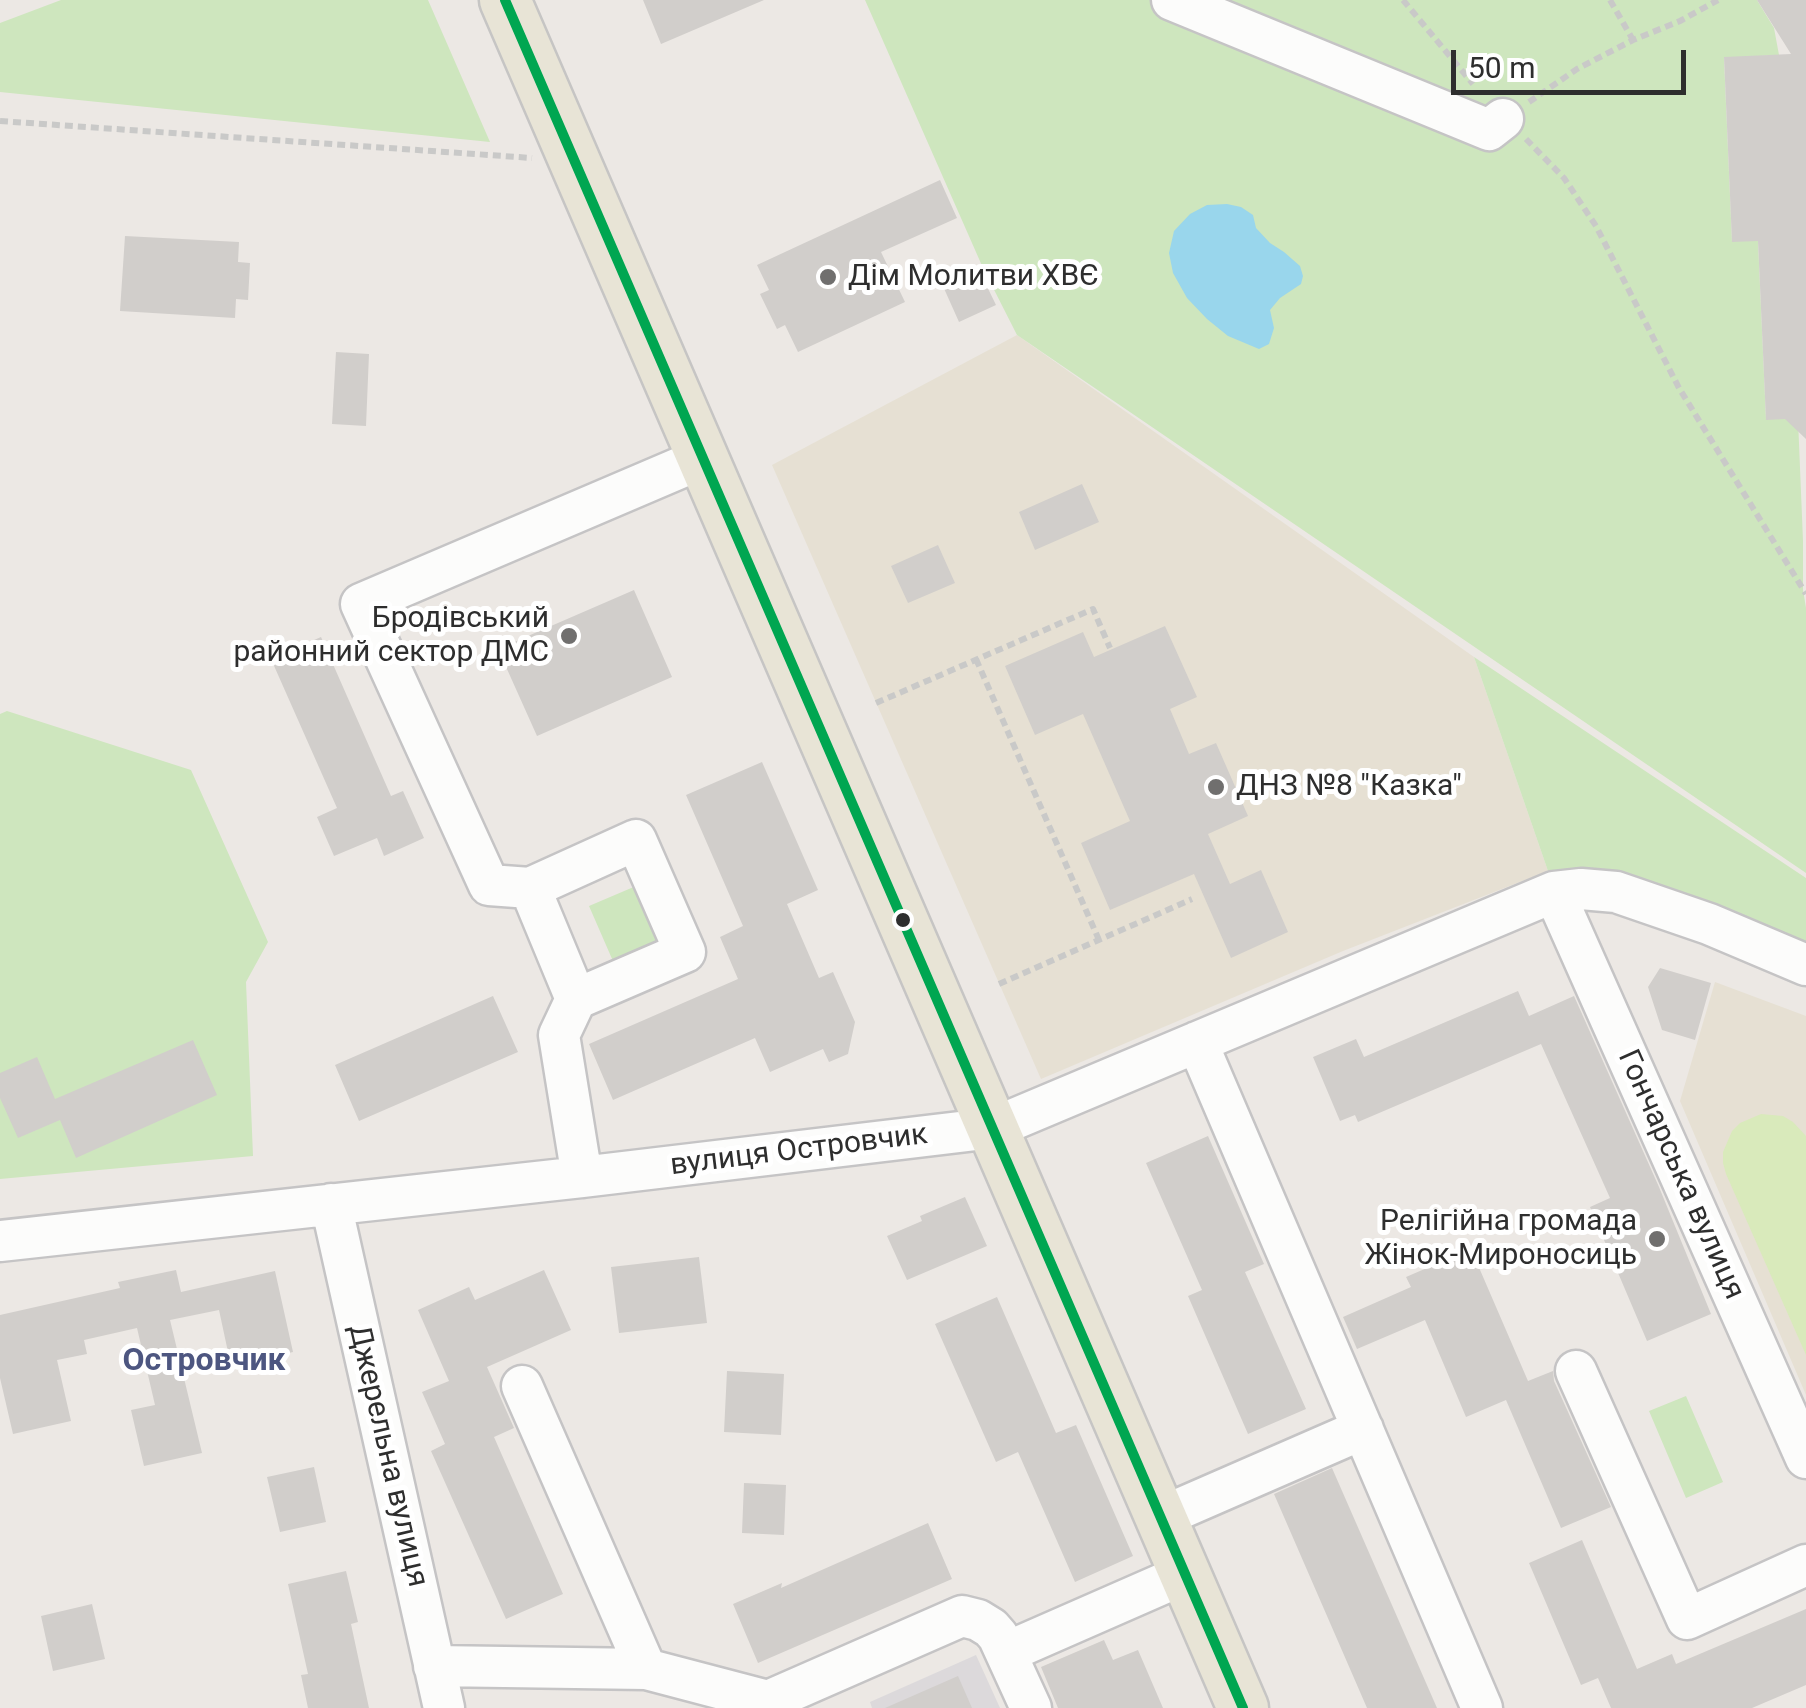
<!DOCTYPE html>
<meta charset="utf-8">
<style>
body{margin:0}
#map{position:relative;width:1806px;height:1708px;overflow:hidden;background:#ece8e4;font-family:Roboto,sans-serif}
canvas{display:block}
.scale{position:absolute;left:1451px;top:50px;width:235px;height:45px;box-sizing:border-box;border:5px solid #2e2e2e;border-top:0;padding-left:12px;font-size:30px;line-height:35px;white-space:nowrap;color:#2e2e2e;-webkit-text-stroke:8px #fff;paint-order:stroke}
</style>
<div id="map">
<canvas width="1806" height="1708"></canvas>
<div class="scale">50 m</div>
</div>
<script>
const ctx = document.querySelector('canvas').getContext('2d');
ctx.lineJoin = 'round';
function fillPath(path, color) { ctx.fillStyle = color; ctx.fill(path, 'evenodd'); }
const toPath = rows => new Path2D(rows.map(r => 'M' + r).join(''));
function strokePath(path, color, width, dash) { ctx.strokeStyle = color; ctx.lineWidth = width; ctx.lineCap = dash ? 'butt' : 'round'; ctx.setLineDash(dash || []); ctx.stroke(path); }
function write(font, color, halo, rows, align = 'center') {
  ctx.font = font + ' Roboto,sans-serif'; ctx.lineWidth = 10; ctx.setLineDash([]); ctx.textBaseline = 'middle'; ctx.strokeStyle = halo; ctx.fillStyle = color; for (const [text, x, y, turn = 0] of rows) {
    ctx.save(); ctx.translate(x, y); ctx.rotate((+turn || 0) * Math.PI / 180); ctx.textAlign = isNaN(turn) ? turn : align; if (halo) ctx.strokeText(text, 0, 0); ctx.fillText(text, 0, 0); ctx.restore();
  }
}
const industrial = toPath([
 [976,1655,1000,1708,872,1708,870,1702]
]);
const education = toPath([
 [1017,335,1474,657,1548,871,1343,951,1041,1079,772,465],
 [1715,982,1806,1016,1806,1395,1680,1101]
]);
const green = toPath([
 [61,0,428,0,490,142,0,92,0,23],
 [865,0,1757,0,1774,28,1779,55,1724,58,1732,241,1758,241,1766,419,1798,419,1803,541,1803,590,1806,608,1806,873,1017,335,983,268],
 [1474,657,1806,878,1806,944,1715,905,1599,872,1548,871],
 [7,711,191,770,268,942,246,982,253,1156,0,1179,0,714],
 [643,883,670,944,616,968,589,906],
 [1686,1396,1723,1482,1686,1498,1649,1411]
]);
const pitch = toPath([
 [1761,1114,1783,1116,1793,1122,1806,1136,1806,1355,1726,1174,1723,1163,1723,1152,1732,1131,1740,1123]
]);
const water = toPath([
 [1227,204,1241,207,1253,215,1256,228,1270,243,1284,252,1300,266,1303,276,1301,284,1280,298,1270,310,1274,328,1269,344,1259,349,1228,336,1207,319,1187,298,1173,273,1169,253,1174,231,1190,214,1207,205]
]);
const building = toPath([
 [643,0,764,0,661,44],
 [1757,0,1806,0,1806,439,1785,419,1766,420,1758,241,1732,242,1724,57,1791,54],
 [940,180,957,218,881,252,905,302,798,352,785,325,777,329,760,294,769,290,757,265],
 [125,236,239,242,238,262,250,263,248,300,236,299,235,318,120,311],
 [978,268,996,305,959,322,942,284],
 [336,352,369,354,366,426,332,424],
 [1082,484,1099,522,1035,550,1019,512],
 [938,545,955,583,908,603,891,566],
 [634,590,672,677,537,736,498,649],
 [1165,626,1197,697,1170,709,1189,754,1216,743,1248,816,1208,834,1230,884,1261,870,1288,932,1231,958,1194,874,1110,910,1081,843,1130,821,1083,714,1035,735,1005,666,1083,632,1094,657],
 [321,637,391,796,403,791,424,838,384,856,377,838,334,856,317,817,337,808,271,659],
 [762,762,818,890,787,904,819,978,833,972,855,1022,848,1054,829,1062,823,1049,770,1072,755,1038,613,1100,589,1044,738,979,720,937,743,926,686,795],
 [1660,968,1711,983,1695,1040,1662,1030,1648,987],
 [1518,991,1529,1016,1574,996,1659,1187,1711,1314,1647,1341,1590,1207,1610,1198,1541,1044,1358,1122,1355,1115,1340,1121,1313,1057,1356,1039,1364,1057],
 [493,996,518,1052,359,1121,335,1065],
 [193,1040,217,1095,76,1158,60,1120,18,1138,0,1098,0,1073,37,1057,55,1099],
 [1208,1136,1264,1264,1245,1272,1306,1409,1248,1434,1188,1296,1202,1290,1146,1163],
 [965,1197,987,1246,907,1280,887,1236,922,1221,920,1216],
 [1471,1249,1528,1381,1553,1371,1554,1381,1611,1507,1561,1528,1506,1400,1466,1417,1425,1320,1357,1349,1343,1317,1411,1287,1406,1277],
 [699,1257,707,1323,619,1333,611,1267],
 [176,1270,181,1292,275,1271,293,1352,231,1366,219,1310,170,1320,202,1453,144,1466,131,1410,155,1405,137,1328,84,1340,87,1354,57,1360,71,1421,13,1434,0,1378,0,1315,120,1288,118,1282],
 [544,1270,571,1330,487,1367,514,1428,494,1437,563,1594,506,1619,431,1451,445,1444,422,1392,449,1381,418,1310,469,1287,475,1300],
 [997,1297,1056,1433,1076,1425,1133,1556,1075,1582,1018,1452,996,1462,935,1324],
 [727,1371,784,1374,781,1435,724,1432],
 [314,1467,326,1522,280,1532,267,1477],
 [1332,1468,1437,1708,1367,1708,1274,1494],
 [744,1483,786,1485,784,1535,742,1533],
 [928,1523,952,1579,758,1663,733,1604,782,1583,781,1588],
 [1582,1540,1637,1669,1672,1654,1676,1664,1806,1609,1806,1685,1752,1708,1611,1708,1598,1678,1581,1685,1529,1563],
 [346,1571,358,1622,351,1624,369,1708,308,1708,301,1675,308,1674,288,1584],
 [92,1604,105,1659,53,1671,41,1616],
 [1104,1640,1113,1660,1138,1650,1163,1708,1058,1708,1041,1667],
 [958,1676,972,1708,885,1708]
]);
const path = toPath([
 [1403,0,1473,84],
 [1610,0,1633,40],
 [1529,102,1577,69,1633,40,1680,21,1718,0],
 [0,121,532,158],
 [1526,139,1564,178,1596,226,1679,388,1806,594],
 [976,659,1099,940],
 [876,703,1093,609,1110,648],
 [999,984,1192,899]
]);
const minor = toPath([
 [1172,0,1489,130,1503,119],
 [530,888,576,999],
 [1554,892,1806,1458],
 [1197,1042,1482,1708],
 [582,1177,559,1035,576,999,685,952,636,840,530,888,489,885,361,604,703,458],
 [331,1204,444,1708],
 [0,1241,582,1177,993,1128,1554,892,1581,889,1616,892,1709,924,1806,965],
 [1576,1371,1687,1619,1806,1565],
 [522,1386,646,1669],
 [1161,1517,1363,1429],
 [1007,1652,1185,1574],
 [434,1666,646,1669,768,1701,962,1616,978,1620,991,1628,998,1636,1031,1708]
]);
const major = toPath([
 [505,0,1243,1708]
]);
const bus1 = toPath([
 [505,0,1243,1708]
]);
const markers = [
 [828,277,10,"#706f6e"],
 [569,636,10,"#706f6e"],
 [1216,787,10,"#706f6e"],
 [903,920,9,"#2e2e2e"],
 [1657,1239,10,"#706f6e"]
];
const poiNames = [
 ["Дім Молитви ХВЄ",848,277],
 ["Бродівський",549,619,"right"],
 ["районний сектор ДМС",549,653,"right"],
 ["ДНЗ №8 \"Казка\"",1236,787],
 ["Релігійна громада",1637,1222,"right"],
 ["Жінок-Мироносиць",1637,1256,"right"]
];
const streetNames = [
 ["вулиця Островчик",799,1151,-7],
 ["Гончарська вулиця",1680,1175,66],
 ["Джерельна вулиця",387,1456,77]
];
const neighbourhoodNames = [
 ["Островчик",204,1362]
];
fillPath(industrial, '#dcd9db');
fillPath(education, '#e6e0d3');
fillPath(green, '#cee6be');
fillPath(pitch, '#d9eabb');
fillPath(water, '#99d6ec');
fillPath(building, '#d1cecb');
strokePath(minor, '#c5c4c5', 45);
strokePath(major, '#c6c5c4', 55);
strokePath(path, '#c9c9c8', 6, [8, 5]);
strokePath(minor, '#fcfcfb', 40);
strokePath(major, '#e8e4d6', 50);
strokePath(bus1, '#00a651', 10);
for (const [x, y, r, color] of markers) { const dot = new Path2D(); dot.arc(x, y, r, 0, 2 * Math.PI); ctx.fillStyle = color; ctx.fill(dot); strokePath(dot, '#fff', 4); }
write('30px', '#2e2e2e', '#fff', poiNames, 'left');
write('30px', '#2e2e2e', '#fff', streetNames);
write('bold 32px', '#4d5680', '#fff', neighbourhoodNames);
</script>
